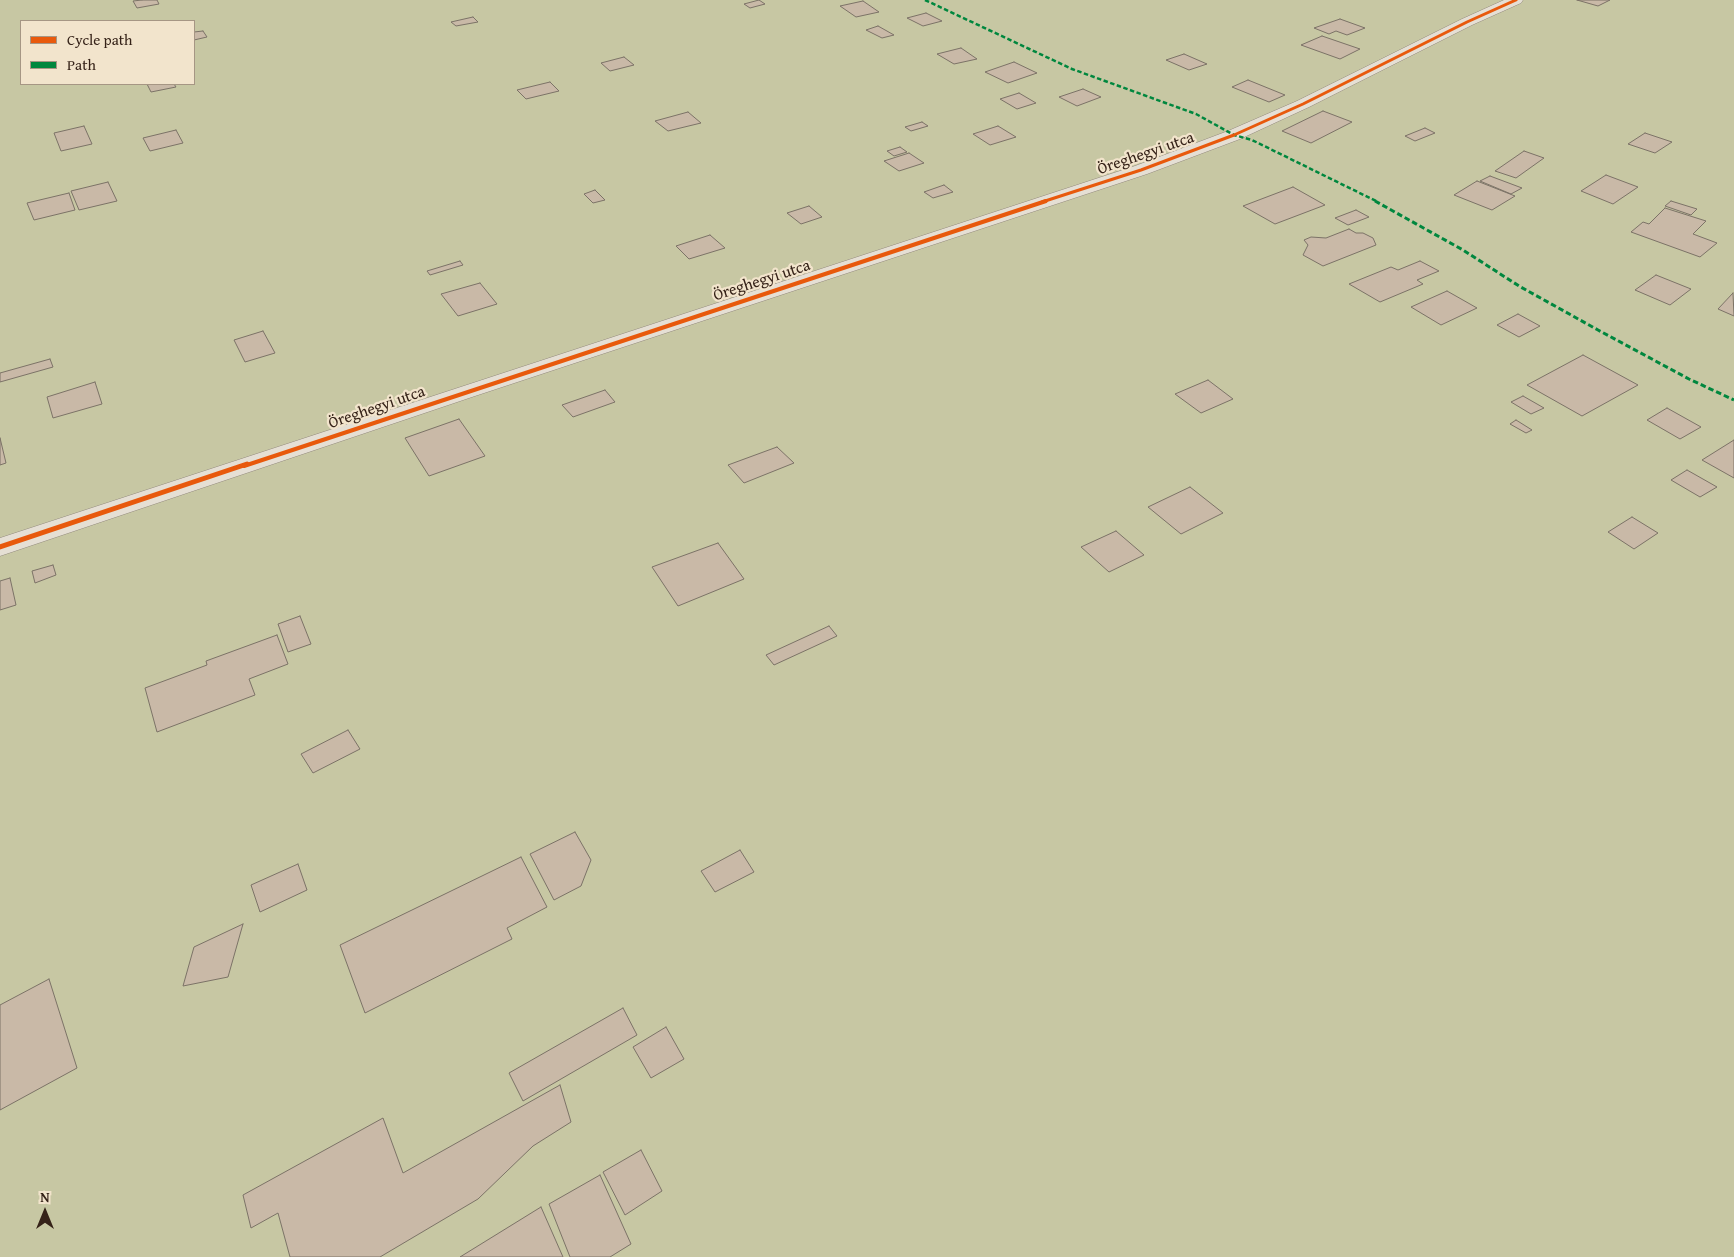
<!DOCTYPE html>
<meta charset="utf-8">
<style>
body{margin:0}
#map{position:relative;width:1734px;height:1257px;overflow:hidden;background:#ded2bd;font-family:"Gentium Book Plus",serif}
canvas{display:block}
.legend{position:absolute;left:20px;top:20px;width:175px;height:65px;box-sizing:border-box;background:#f2e4cc;border:1px solid #a69684;margin:0;padding:6px 9px;list-style:none;font-size:15px;color:#352218}
.legend li{display:flex;align-items:center;gap:10px;height:25px}
.legend b{width:25px;border:1px solid #a69684}
.north{position:absolute;left:20px;top:1187px;width:50px;height:50px;-webkit-text-stroke:4px #f2e4cc;paint-order:stroke;rotate:0deg;font-size:14px;font-weight:700;line-height:20px;text-align:center;color:#352218}
.north::after{content:'';display:block;margin:auto;width:18px;height:22px;background:#352218;clip-path:polygon(50% 0,100% 100%,50% 72%,0 100%)}
</style>
<div id="map">
<canvas width="1734" height="1257"></canvas>
<ul class="legend">
<li><b style="height:6px;background:#e8590c"></b>Cycle path</li>
<li><b style="height:6px;background:#00873e"></b>Path</li>
</ul>
<div class="north">N</div>
</div>
<script>
const ctx = document.querySelector('canvas').getContext('2d');
ctx.lineJoin = 'round';
function fillPath(path, color) { ctx.fillStyle = color; ctx.fill(path, 'evenodd'); }
const toPath = rows => new Path2D(rows.map(r => 'M' + r).join(''));
function strokePath(path, color, width, dash) { ctx.strokeStyle = color; ctx.lineWidth = width; ctx.lineCap = dash ? 'butt' : 'round'; ctx.setLineDash(dash || []); ctx.stroke(path); }
function write(font, color, halo, rows, align = 'center') {
  ctx.font = font + ' "Gentium Book Plus",serif'; ctx.lineWidth = 4.5; ctx.setLineDash([]); ctx.textBaseline = 'middle'; ctx.strokeStyle = halo; ctx.fillStyle = color; for (const [text, x, y, turn = 0] of rows) {
    ctx.save(); ctx.translate(x, y); ctx.rotate((+turn || 0) * Math.PI / 180); ctx.textAlign = isNaN(turn) ? turn : align; if (halo) ctx.strokeText(text, 0, 0); ctx.fillText(text, 0, 0); ctx.restore();
  }
}
const green = toPath([
 [0,0,1734,0,1734,1257,0,1257],
 [21,21,194,21,194,84,21,84]
]);
const building = toPath([
 [142,0,157,0,159,4,137,8,133,1,142,0],
 [759,0,765,4,750,8,744,4,759,0],
 [1577,0,1610,0,1598,6,1577,0],
 [863,1,879,12,856,17,840,6,863,1],
 [926,13,942,21,923,26,907,18,926,13],
 [473,17,478,22,456,26,451,22,473,17],
 [1340,19,1365,28,1347,35,1336,31,1329,34,1314,28,1340,19],
 [878,26,894,35,882,38,866,30,878,26],
 [203,31,207,37,194,40,194,32,203,31],
 [1322,36,1360,49,1340,59,1301,45,1322,36],
 [961,48,977,59,954,64,937,54,961,48],
 [1184,54,1207,64,1189,70,1166,60,1184,54],
 [624,57,634,65,610,71,601,63,624,57],
 [1014,62,1037,73,1008,83,985,72,1014,62],
 [1248,80,1285,95,1269,102,1232,87,1248,80],
 [550,82,559,91,526,99,517,90,550,82],
 [147,84,174,84,176,87,151,92,147,84],
 [1083,89,1101,97,1077,106,1059,97,1083,89],
 [1019,93,1036,103,1017,109,1000,99,1019,93],
 [1323,111,1352,122,1311,143,1282,131,1323,111],
 [688,112,701,123,668,131,655,121,688,112],
 [922,122,928,126,911,131,905,127,922,122],
 [84,126,92,144,61,151,54,133,84,126],
 [998,126,1016,137,990,145,973,134,998,126],
 [1425,128,1435,133,1415,141,1405,136,1425,128],
 [176,130,183,143,150,151,143,138,176,130],
 [1645,133,1672,142,1655,153,1628,144,1645,133],
 [900,147,907,152,894,156,887,151,900,147],
 [1524,151,1544,158,1516,178,1495,171,1524,151],
 [909,153,924,163,899,171,884,161,909,153],
 [1606,175,1638,187,1613,204,1581,191,1606,175],
 [1490,176,1522,188,1511,194,1480,181,1490,176],
 [1477,181,1515,196,1492,210,1454,195,1477,181],
 [108,182,117,201,79,210,71,191,108,182],
 [944,185,953,192,933,198,924,192,944,185],
 [1293,187,1325,205,1275,224,1243,206,1293,187],
 [595,190,605,200,593,203,584,194,595,190],
 [69,193,75,210,34,220,27,203,69,193],
 [1671,201,1697,209,1691,215,1665,206,1671,201],
 [809,206,822,217,801,224,787,213,809,206],
 [1665,208,1706,221,1693,234,1717,243,1700,257,1631,232,1643,222,1649,224,1665,208],
 [1356,210,1369,217,1348,225,1335,218,1356,210],
 [1349,229,1356,233,1363,233,1373,238,1376,245,1323,266,1303,255,1308,245,1304,240,1311,237,1326,238,1349,229],
 [710,235,725,248,689,259,676,246,710,235],
 [460,261,463,265,430,275,427,271,460,261],
 [1420,261,1439,271,1417,280,1423,284,1380,302,1349,284,1391,267,1398,270,1420,261],
 [1656,275,1691,289,1670,305,1635,290,1656,275],
 [480,283,497,304,458,316,441,294,480,283],
 [1447,291,1477,308,1441,325,1411,307,1447,291],
 [1733,293,1734,316,1718,309,1733,293],
 [1518,314,1540,326,1519,337,1497,325,1518,314],
 [263,331,275,353,245,362,234,340,263,331],
 [1583,355,1638,385,1582,416,1527,385,1583,355],
 [50,359,53,367,0,382,0,373,50,359],
 [1208,380,1233,399,1201,413,1175,394,1208,380],
 [95,382,102,404,53,418,47,397,95,382],
 [605,390,615,402,573,417,562,405,605,390],
 [1523,396,1544,408,1531,414,1511,402,1523,396],
 [1667,408,1701,427,1680,439,1647,420,1667,408],
 [459,419,485,456,429,476,405,438,459,419],
 [1516,420,1532,430,1526,433,1510,424,1516,420],
 [0,438,6,463,0,465,0,438],
 [1734,440,1734,478,1702,460,1734,440],
 [777,447,794,463,744,483,728,465,777,447],
 [1687,470,1717,487,1700,497,1671,480,1687,470],
 [1190,487,1223,513,1181,534,1148,507,1190,487],
 [1632,517,1658,533,1634,549,1608,532,1632,517],
 [1116,531,1144,555,1109,572,1081,547,1116,531],
 [718,543,744,579,678,606,652,567,718,543],
 [53,565,56,575,35,583,32,571,53,565],
 [10,578,16,605,0,610,0,581,10,578],
 [300,616,311,644,288,652,278,624,300,616],
 [829,626,837,636,774,665,766,655,829,626],
 [277,635,288,664,249,679,255,695,157,732,145,688,207,665,206,661,277,635],
 [348,730,360,749,313,773,301,754,348,730],
 [575,832,591,860,581,886,554,900,530,854,575,832],
 [740,850,754,872,715,892,701,871,740,850],
 [521,857,547,907,507,928,512,939,365,1013,340,945,521,857],
 [298,864,307,890,260,912,251,885,298,864],
 [243,924,228,977,183,986,194,947,243,924],
 [49,979,77,1068,0,1110,0,1005,49,979],
 [623,1008,637,1035,523,1101,509,1073,623,1008],
 [666,1027,684,1059,651,1078,633,1047,666,1027],
 [560,1085,571,1122,533,1146,478,1199,380,1257,290,1257,278,1213,251,1228,243,1195,383,1118,403,1173,560,1085],
 [641,1150,662,1191,625,1215,603,1172,641,1150],
 [600,1175,631,1244,610,1257,570,1257,549,1204,600,1175],
 [541,1207,563,1257,460,1257,541,1207]
]);
const street = toPath([
 [1504,0,1523,0,1521,3,1472,25,1309,107,1240,139,1147,174,475,396,0,556,0,538,1135,166,1228,131,1297,101,1462,19,1504,0]
]);
const quietFar1 = toPath([
 [925,0,1072,69,1196,114,1234,135,1252,140,1378,202]
]);
const quiet = toPath([
 [1375,201,1463,250,1519,286,1598,330,1689,379,1734,400]
]);
const cyclewayFar2 = toPath([
 [1042,202,1141,170,1234,135,1303,104,1467,22,1516,0]
]);
const cyclewayFar1 = toPath([
 [244,466,1046,201]
]);
const cycleway = toPath([
 [0,547,247,464]
]);
const farStreetnames = [
 ["Öreghegyi utca",1146,154,-19],
 ["Öreghegyi utca",762,281,-18],
 ["Öreghegyi utca",377,408,-19]
];
fillPath(green, '#c7c7a3');
fillPath(building, '#c9b9a7');
strokePath(building, '#7c7367', 1);
strokePath(street, '#938a7e', 1);
fillPath(street, '#e5dfd4');
strokePath(quietFar1, '#00873e', 2.5, [4.5, 2.5]);
strokePath(quiet, '#00873e', 3, [5.5, 3]);
strokePath(cyclewayFar2, '#e8590c', 3);
strokePath(cyclewayFar1, '#e8590c', 4);
strokePath(cycleway, '#e8590c', 5);
write('16px', '#352218', '#f2e4cc', farStreetnames);
</script>
